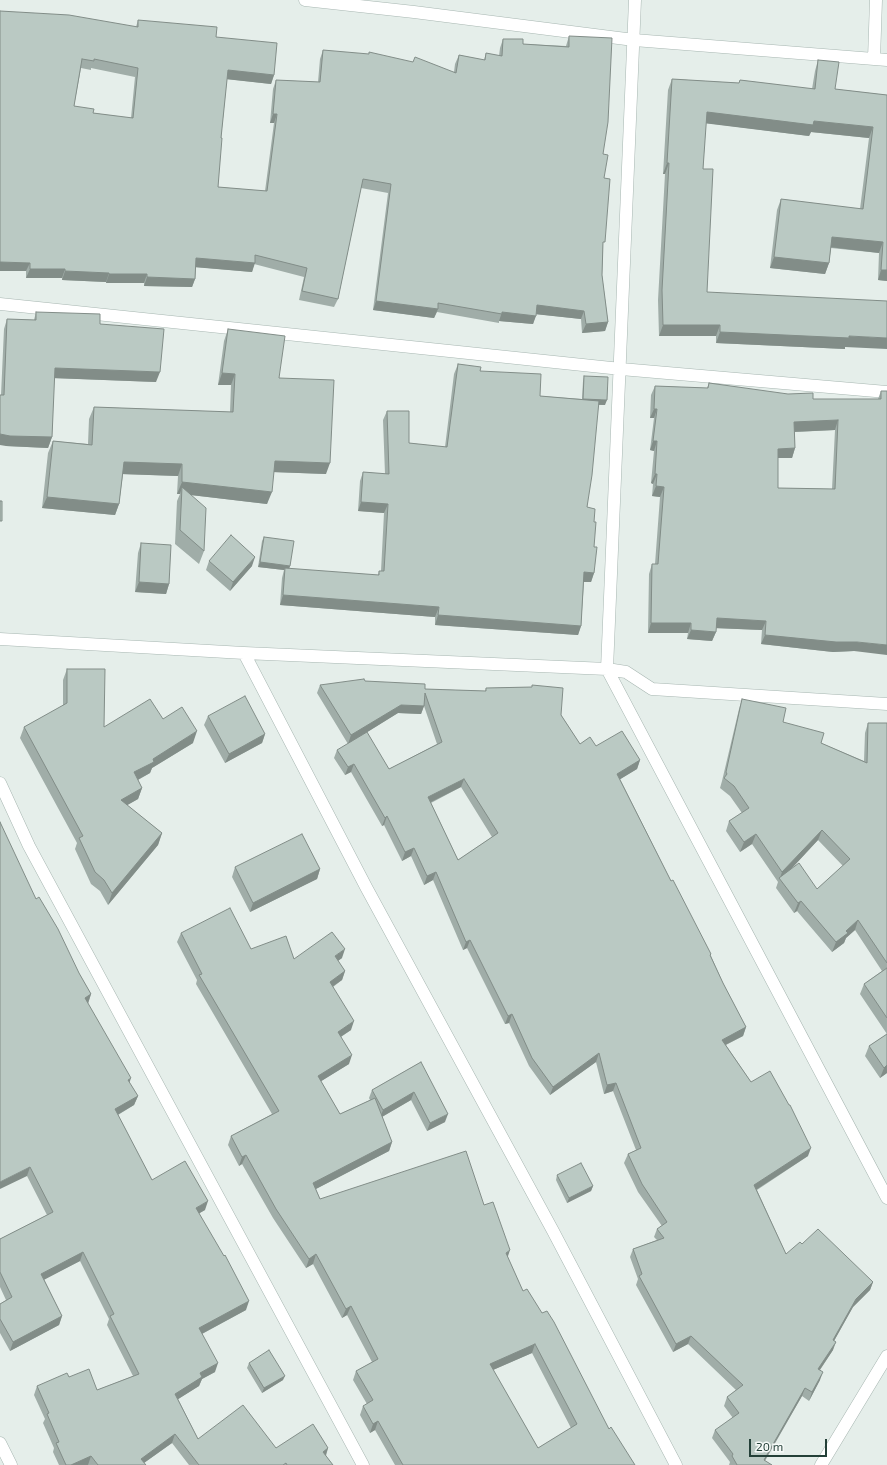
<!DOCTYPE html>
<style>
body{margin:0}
#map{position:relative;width:887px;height:1465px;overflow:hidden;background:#e5eeea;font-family:"Exo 2",sans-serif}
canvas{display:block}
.scale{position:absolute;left:749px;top:1439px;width:78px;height:18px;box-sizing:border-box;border:2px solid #244038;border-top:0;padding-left:5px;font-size:12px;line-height:14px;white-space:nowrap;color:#244038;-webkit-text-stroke:3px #f6faf8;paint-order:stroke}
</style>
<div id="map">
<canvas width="887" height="1465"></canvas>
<div class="scale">20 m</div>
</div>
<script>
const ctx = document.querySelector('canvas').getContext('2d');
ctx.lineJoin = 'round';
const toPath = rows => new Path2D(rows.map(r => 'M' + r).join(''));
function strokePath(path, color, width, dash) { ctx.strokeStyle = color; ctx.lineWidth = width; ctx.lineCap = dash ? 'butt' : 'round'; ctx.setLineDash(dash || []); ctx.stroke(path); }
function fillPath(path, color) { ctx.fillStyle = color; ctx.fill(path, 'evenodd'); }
const minor = toPath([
 [305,0,414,12,634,40,887,60],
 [635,0,607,669,626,672,652,689,887,704],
 [874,59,876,0],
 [0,304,621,369,887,392],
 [0,639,244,653,607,669,887,1198],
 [244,653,366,887,553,1231,676,1465],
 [0,783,29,846,363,1465],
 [0,1443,11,1465],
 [821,1465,887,1356]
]);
const wall = toPath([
 [0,11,136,27,138,20,216,37,274,75,271,84,227,79,221,138,218,187,265,191,274,123,270,123,273,89,276,80,318,82,320,59,323,50,454,72,455,64,459,55,484,60,486,53,499,56,500,48,503,39,523,44,566,46,569,36,603,154,603,249,602,275,608,322,605,331,582,333,581,319,536,314,533,324,499,321,499,323,437,312,434,318,373,310,388,193,361,188,338,299,334,307,299,300,304,277,254,264,252,272,196,267,195,279,192,287,144,286,144,283,106,283,106,282,62,280,62,278,26,278,26,271,0,271],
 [81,68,91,70,91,68,135,77,131,118,93,113,74,106],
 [818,60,835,89,887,95,887,281,878,280,879,253,831,248,829,263,825,274,770,268,777,210,781,199,860,209,869,138,811,132,809,136,706,123,703,169,707,292,845,347,845,349,716,343,716,336,659,336,658,300,665,174,663,174,668,90,672,79,739,83,740,80,812,89,815,71],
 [36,312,100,324,156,382,54,378,52,437,48,448,6,446,1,395,4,329,7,319,34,320],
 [228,329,279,378,326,474,274,472,267,504,191,495,204,551,199,564,175,544,177,501,180,494,177,494,178,476,123,474,119,504,115,515,42,508,48,453,53,441,88,444,89,419,94,407,230,412,231,385,218,385,224,341],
 [458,364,480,371,540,396,582,399,583,381,584,376,605,405,598,405,587,507,594,522,594,573,591,582,584,582,581,626,578,635,435,625,435,617,280,605,282,578,284,570,258,567,262,541,264,537,290,566,289,569,378,575,379,571,381,571,384,513,358,511,360,481,363,472,385,474,383,420,387,411,409,443,445,447,454,374],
 [709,383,813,399,878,399,881,391,887,391,854,651,833,652,761,644,762,630,716,628,716,632,712,641,687,639,688,633,648,633,649,574,652,564,655,564,660,497,652,496,653,484,651,483,654,451,650,450,654,418,650,418,651,395,655,386,707,388],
 [835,430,832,489,778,488,778,458,792,458,795,448,795,432],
 [141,543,169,584,166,594,135,592,138,553],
 [209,561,252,566,230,591,206,570],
 [67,669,104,727,163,719,193,743,152,768,150,773,138,780,142,788,138,799,127,805,162,833,158,845,108,905,100,891,91,884,75,849,77,843,20,738,24,727,63,706,63,680],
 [365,681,425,689,485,691,486,688,532,687,532,685,561,715,580,744,596,746,640,760,637,769,620,779,671,881,711,956,723,983,746,1027,743,1036,726,1045,751,1082,808,1156,757,1190,786,1254,802,1244,873,1282,870,1290,853,1307,834,1341,833,1350,820,1370,820,1380,809,1401,802,1396,765,1461,772,1465,729,1465,730,1462,712,1438,715,1430,733,1418,724,1406,727,1397,736,1390,688,1344,673,1352,636,1285,638,1279,630,1257,633,1249,657,1240,654,1237,657,1229,662,1226,638,1192,624,1163,628,1154,636,1150,613,1091,604,1094,596,1062,550,1095,529,1066,509,1023,505,1024,467,948,463,950,433,880,424,885,411,856,402,861,384,825,382,826,351,772,345,775,334,758,337,750,389,769,437,744,424,706,421,714,398,713,348,744,317,693,320,685],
 [461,787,492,837,458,860,431,803],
 [742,699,783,722,821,743,864,761,865,733,868,723,887,723,887,1073,880,1078,865,1056,869,1046,887,1034,860,994,864,984,882,971,855,930,846,938,844,943,832,952,797,911,794,913,776,888,778,882,752,844,740,852,726,831,729,821,742,813,730,796,720,788,722,781,739,709],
 [818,840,843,866,817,889,790,870],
 [208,716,265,734,262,743,225,763,204,725],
 [235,867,320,869,317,879,250,912,232,877],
 [36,899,91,994,88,1004,129,1083,138,1096,134,1105,118,1115,152,1180,205,1210,199,1213,246,1310,202,1334,215,1372,202,1379,199,1386,178,1399,198,1439,276,1448,328,1448,326,1456,333,1465,189,1465,172,1443,144,1463,146,1465,59,1465,53,1452,54,1448,43,1423,45,1419,34,1395,37,1386,69,1377,97,1390,133,1376,107,1325,109,1319,80,1261,44,1279,62,1316,59,1325,10,1351,0,1333,0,1304,6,1300,0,1287,0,1239,47,1215,27,1176],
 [181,933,294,959,342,958,338,961,345,971,342,980,333,987,351,1030,341,1037,349,1064,321,1081,340,1114,370,1100,369,1098,372,1090,421,1062,445,1122,427,1131,411,1100,382,1117,392,1142,389,1151,316,1189,320,1199,484,1205,523,1291,609,1429,635,1465,395,1465,375,1430,370,1433,360,1415,363,1406,367,1404,353,1380,356,1371,372,1362,347,1315,342,1318,313,1264,306,1268,273,1218,242,1164,239,1166,228,1145,231,1136,272,1114,196,984,197,980,177,942],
 [532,1353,571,1428,538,1448,493,1370],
 [557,1175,593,1186,591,1191,567,1203,556,1180],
 [249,1363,283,1380,262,1393,247,1368]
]);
const shadedWall = toPath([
 [228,70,274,75,271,84,225,79],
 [707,112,814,121,873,127,869,138,811,132,809,136,703,123],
 [273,114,277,114,274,123,270,123],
 [667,163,669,163,665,174,663,174],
 [832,237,883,242,879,253,829,247],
 [774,257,829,263,825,274,770,268],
 [196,258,255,263,252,272,193,267],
 [0,262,30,263,26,271,0,271],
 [30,269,65,269,62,278,26,278],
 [881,270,887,270,887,281,878,280],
 [65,271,109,273,106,282,62,280],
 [109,274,147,274,144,283,106,283],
 [147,277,195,279,192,287,144,286],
 [376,301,438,309,434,318,373,310],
 [537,305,584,311,581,319,534,314],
 [502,312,536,316,533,324,499,321],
 [608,322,605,331,582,333,586,324],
 [663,325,720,325,716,336,659,336],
 [720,332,849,336,887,338,887,349,845,347,845,349,716,343],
 [55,368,160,372,156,382,51,378],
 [222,373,235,374,231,385,218,385],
 [583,399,607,400,605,405,581,404],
 [654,409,657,409,654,418,650,418],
 [838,420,835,430,791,432,794,422],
 [0,434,52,437,48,448,6,446,0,445],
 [653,441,657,441,654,451,650,450],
 [795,448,792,458,775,458,778,449],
 [275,461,330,463,326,474,271,472],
 [124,462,182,464,178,476,120,474],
 [655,474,657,474,653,484,651,483],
 [182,482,272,492,267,504,182,494,182,487,180,494,177,494],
 [656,486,664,487,660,497,652,496],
 [47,497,119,504,115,515,42,508],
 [361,502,388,504,384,513,358,511],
 [255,557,252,566,230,591,233,582],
 [260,562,290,566,288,571,285,568,284,570,258,567],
 [584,572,594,573,591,582,581,582],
 [139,582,169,584,166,594,135,592],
 [283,595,439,607,435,617,280,605],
 [438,615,581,626,578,635,435,625],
 [717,618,766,621,762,630,713,628],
 [651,623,691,623,688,633,648,633],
 [691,630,716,632,712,641,687,639],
 [765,635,857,642,887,645,887,655,854,651,833,652,761,644],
 [401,705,424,706,421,714,398,713,348,744,351,735],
 [197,731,193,743,152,768,150,773,130,784,134,772,153,759],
 [265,734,262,743,225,763,229,754],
 [640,760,637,769,614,783,617,774],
 [354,764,351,772,345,775,348,767],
 [464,779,461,787,425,805,428,797],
 [142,788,138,799,117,811,121,800],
 [387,816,384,825,382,826,385,818],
 [822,830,818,840,781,880,780,878,782,872],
 [162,833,158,845,108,905,112,893],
 [756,834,752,844,740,852,744,842],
 [414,848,411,856,402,861,405,852],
 [320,869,317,879,250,912,253,903],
 [436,872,433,880,424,885,427,876],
 [801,901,797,911,794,913,798,903],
 [858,920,855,930,846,938,844,943,832,952,836,942,846,931],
 [470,940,467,948,463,950,466,942],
 [345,949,342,958,332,965,335,956],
 [345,971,342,980,326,991,330,982],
 [91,994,88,1003,82,1007,85,998],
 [512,1014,509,1023,505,1024,508,1016],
 [354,1021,351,1030,334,1041,338,1032],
 [746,1027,743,1036,719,1048,722,1040],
 [599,1053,596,1062,550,1095,553,1087],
 [352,1055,349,1064,315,1085,318,1076],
 [887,1065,887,1073,880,1078,884,1068],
 [131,1078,128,1087,128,1080],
 [616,1083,613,1091,604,1094,607,1085],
 [414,1092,411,1100,380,1118,383,1110],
 [138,1096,134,1105,112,1118,115,1109],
 [448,1114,445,1122,427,1131,430,1123],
 [392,1142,389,1151,310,1192,313,1183],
 [811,1148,808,1156,751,1193,754,1185],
 [246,1155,242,1164,239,1166,242,1157],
 [30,1167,27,1176,0,1189,0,1182],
 [593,1186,591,1191,567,1203,569,1198],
 [208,1201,205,1210,193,1217,196,1208],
 [510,1250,507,1259,506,1253],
 [83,1252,80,1261,38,1283,41,1274],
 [316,1254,313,1264,306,1268,309,1259],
 [873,1282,870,1290,853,1307,830,1348,833,1340,856,1299],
 [249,1301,246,1310,196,1337,199,1328],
 [351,1306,347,1315,342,1318,346,1309],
 [62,1316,59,1325,10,1351,13,1342],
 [691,1336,688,1344,673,1352,676,1344],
 [836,1342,833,1350,815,1377,818,1369],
 [535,1344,532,1353,486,1373,490,1364],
 [218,1363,215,1372,202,1379,199,1386,172,1403,175,1394,200,1373],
 [823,1372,820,1380,809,1401,812,1392],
 [285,1376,283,1380,262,1393,264,1388],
 [805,1388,802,1396,762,1465,764,1460],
 [378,1421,375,1430,370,1433,373,1424],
 [175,1434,172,1443,141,1465,141,1459],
 [328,1448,325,1457,323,1452],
 [91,1456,88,1465,71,1465]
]);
const building = toPath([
 [0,11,69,15,138,27,138,20,217,27,216,37,277,43,274,75,228,70,221,138,222,138,218,187,267,191,277,114,273,114,276,80,320,82,323,50,369,54,369,52,413,62,415,57,456,73,459,55,485,60,486,53,502,56,503,39,523,39,523,44,569,47,569,36,612,38,608,122,603,154,608,155,604,178,610,179,605,242,603,242,602,275,608,322,586,324,584,311,537,305,536,316,502,312,502,314,438,303,438,309,376,301,391,184,363,179,338,299,302,291,307,268,255,255,255,263,196,258,195,279,147,277,147,274,109,274,109,273,65,271,65,269,30,269,30,263,0,262,0,11],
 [82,59,94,61,94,59,138,68,133,118,93,113,94,109,74,106,82,59],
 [818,60,839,62,835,89,887,95,887,270,881,270,883,242,832,237,829,263,774,257,781,199,863,209,873,127,814,121,813,125,707,112,703,169,713,169,707,292,887,301,887,338,849,336,849,338,720,332,720,325,663,325,662,290,669,163,667,163,672,79,739,83,740,80,815,89,818,60],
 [36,312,100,314,100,324,164,329,160,372,55,368,52,437,10,436,0,434,0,395,4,395,7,319,36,320,36,312],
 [228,329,285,336,279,378,334,380,330,463,275,461,272,492,182,482,182,464,124,462,119,504,47,497,53,441,92,445,94,407,233,412,235,374,222,373,228,329],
 [458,364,481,367,480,371,541,374,540,396,599,401,592,475,587,507,595,509,594,522,596,522,594,547,597,547,594,573,584,572,581,626,438,615,439,607,283,595,285,568,379,575,379,571,384,571,388,504,361,502,363,472,389,474,387,411,409,411,409,443,447,447,458,364],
 [584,376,608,377,607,400,583,399,584,376],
 [709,383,788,394,813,393,813,399,881,399,881,391,887,391,887,645,857,642,836,642,765,635,766,621,717,618,716,632,691,630,691,623,651,623,652,564,658,564,664,487,656,486,657,474,655,474,657,441,653,441,657,409,654,409,655,386,708,388,709,383],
 [838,420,835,489,778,488,778,449,795,448,794,422,838,420],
 [182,487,206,508,204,551,180,530,182,487],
 [0,501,2,501,2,521,0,521,0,501],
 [231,535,255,557,233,582,209,561,231,535],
 [264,537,294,541,290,566,260,562,264,537],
 [141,543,171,545,169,584,139,582,141,543],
 [67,669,105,669,104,727,150,699,163,719,182,707,197,731,153,759,154,762,134,772,142,788,121,800,162,833,112,893,104,880,95,872,79,838,83,836,24,727,67,703,67,669],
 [364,679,365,681,425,684,425,689,486,691,486,688,532,687,532,685,563,688,561,715,580,744,590,737,596,746,622,731,640,760,617,774,671,881,673,880,711,954,710,955,723,983,746,1027,722,1040,751,1082,770,1071,789,1105,790,1105,811,1148,754,1185,786,1254,800,1242,802,1244,818,1229,873,1282,856,1299,833,1340,836,1342,818,1369,823,1372,812,1392,805,1388,764,1460,772,1465,737,1465,736,1463,732,1456,733,1454,715,1430,739,1413,727,1397,743,1385,691,1336,676,1344,639,1276,642,1274,633,1249,664,1238,657,1229,667,1222,642,1184,628,1154,641,1148,616,1083,607,1085,599,1053,553,1087,532,1058,512,1014,508,1016,470,940,466,942,436,872,427,876,414,848,405,852,387,816,385,818,354,764,348,767,337,750,367,732,389,769,442,742,425,693,424,706,401,705,351,735,320,685,364,679],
 [464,779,498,833,458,860,428,797,464,779],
 [245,696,265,734,229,754,208,716,245,696],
 [742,699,786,708,783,722,824,733,821,743,867,763,868,723,887,723,887,963,858,920,846,931,848,933,836,942,801,901,798,903,779,878,799,863,817,889,850,859,822,830,782,872,756,834,744,842,729,821,749,808,734,786,724,778,727,774,726,772,742,699],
 [0,822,36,899,39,897,58,929,79,973,91,994,85,998,131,1078,128,1080,138,1096,115,1109,152,1180,185,1161,208,1201,196,1208,224,1256,225,1255,249,1301,199,1328,218,1363,200,1373,202,1377,175,1394,198,1439,243,1405,276,1448,313,1424,328,1448,323,1452,333,1465,287,1465,286,1463,283,1465,199,1465,175,1434,141,1459,146,1465,98,1465,91,1456,71,1465,66,1465,56,1443,59,1442,47,1414,49,1413,37,1386,67,1373,69,1377,89,1369,97,1390,139,1374,110,1316,114,1314,83,1252,41,1274,62,1316,13,1342,0,1319,0,1304,12,1297,0,1272,0,1239,53,1212,30,1167,0,1182,0,822],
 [302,834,320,869,253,903,235,867,302,834],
 [230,908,251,949,286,936,294,959,332,932,345,949,335,956,345,971,330,982,354,1021,338,1032,352,1055,318,1076,340,1114,375,1098,392,1142,313,1183,320,1199,466,1151,484,1205,493,1202,510,1250,506,1253,523,1291,527,1289,542,1313,547,1311,554,1322,609,1429,611,1427,635,1465,403,1465,378,1421,373,1424,363,1406,373,1400,356,1371,378,1359,351,1306,346,1309,316,1254,309,1259,276,1209,246,1155,242,1157,231,1136,279,1111,199,975,202,974,181,933,230,908],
 [535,1344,577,1424,538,1448,490,1364,535,1344],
 [887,968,887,1018,864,984,887,968],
 [887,1034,887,1065,884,1068,869,1046,887,1034],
 [421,1062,448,1114,430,1123,414,1092,383,1110,372,1090,421,1062],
 [581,1163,593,1186,569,1198,557,1175,581,1163],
 [269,1350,285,1376,264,1388,249,1363,269,1350]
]);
strokePath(minor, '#a7b6b1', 13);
strokePath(minor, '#fff', 12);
fillPath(wall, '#a0ada8');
fillPath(shadedWall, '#828d88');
fillPath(building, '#bac9c3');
strokePath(building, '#828d88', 1);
</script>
